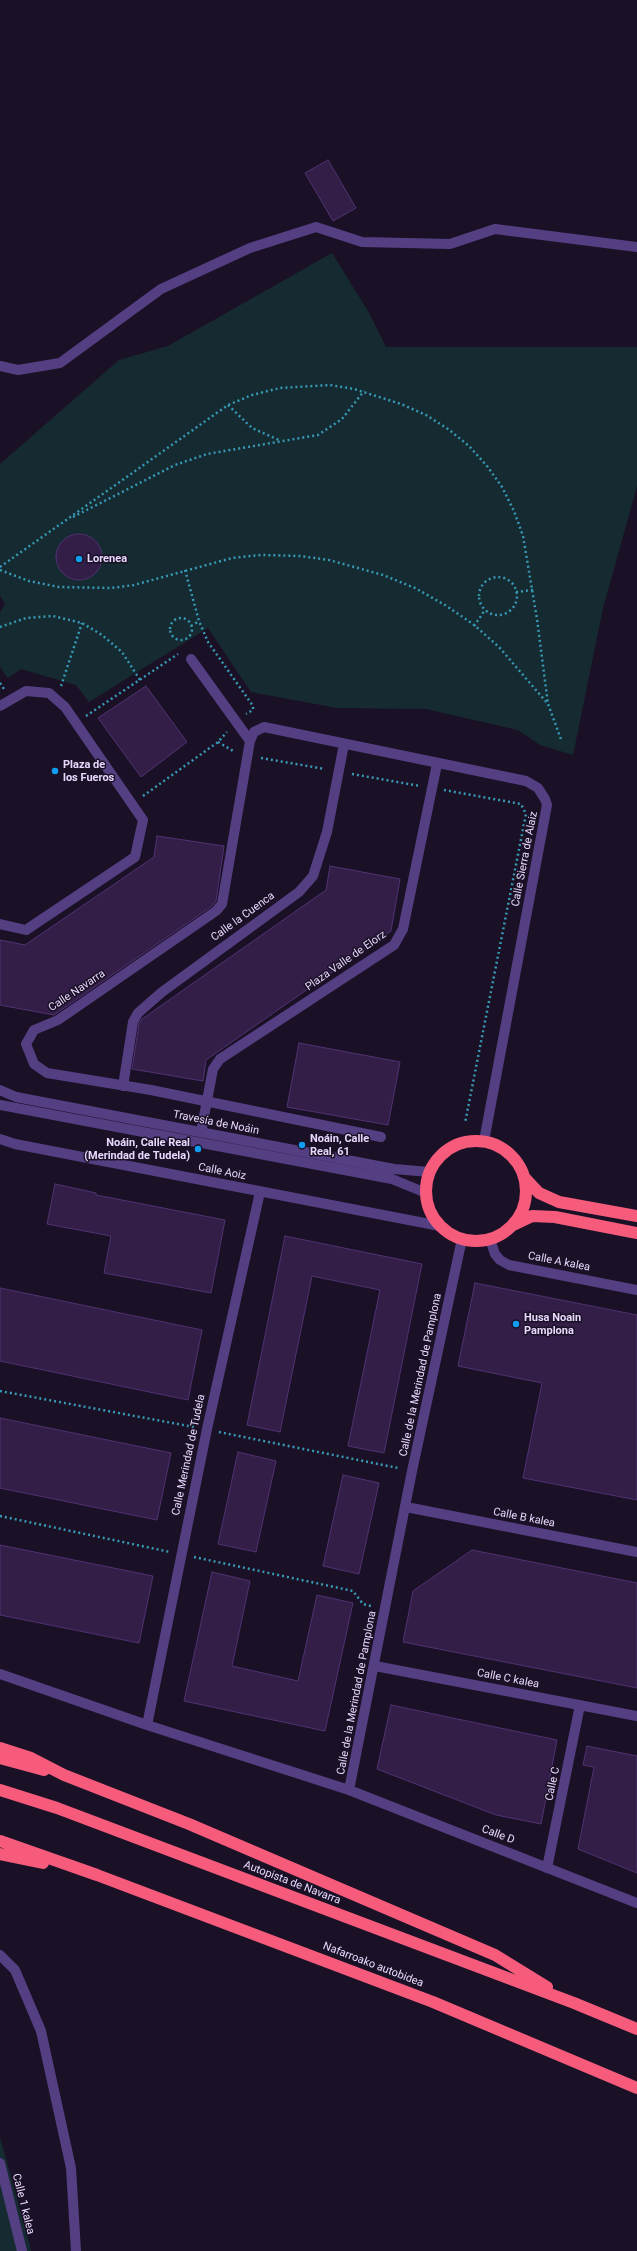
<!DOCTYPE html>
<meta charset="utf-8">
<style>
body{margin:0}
canvas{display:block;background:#1b1127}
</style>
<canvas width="637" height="2251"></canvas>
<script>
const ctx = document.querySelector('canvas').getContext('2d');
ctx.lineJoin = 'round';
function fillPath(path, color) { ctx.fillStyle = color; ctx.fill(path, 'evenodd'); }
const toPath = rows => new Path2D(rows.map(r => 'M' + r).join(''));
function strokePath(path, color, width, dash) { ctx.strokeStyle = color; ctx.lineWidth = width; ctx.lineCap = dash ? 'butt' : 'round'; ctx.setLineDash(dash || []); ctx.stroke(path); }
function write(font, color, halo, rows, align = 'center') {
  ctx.font = font + ' Roboto,sans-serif'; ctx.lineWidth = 3; ctx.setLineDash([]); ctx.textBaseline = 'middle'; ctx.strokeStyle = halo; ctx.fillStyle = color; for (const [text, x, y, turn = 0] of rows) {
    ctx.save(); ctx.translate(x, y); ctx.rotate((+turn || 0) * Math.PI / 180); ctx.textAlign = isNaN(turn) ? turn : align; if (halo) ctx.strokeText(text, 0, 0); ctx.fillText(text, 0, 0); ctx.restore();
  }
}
const green = toPath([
 [332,253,368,311,386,347,637,347,637,486,603,608,573,755,540,745,518,730,426,709,337,708,251,692,208,628,89,702,76,685,21,669,8,678,0,667,0,612,5,604,0,596,0,464,119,360,168,346],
 [0,2137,30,2246,31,2251,0,2251]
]);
const building = toPath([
 [328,160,356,208,333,221,305,173,328,160],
 '56 557a23 23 0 1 1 46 0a23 23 0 1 1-46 0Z',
 [146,686,187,742,141,777,98,718,146,686],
 [157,836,224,846,216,901,212,906,54,1015,0,1005,0,940,25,945,154,857,157,836],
 [330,866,400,879,391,931,206,1060,203,1081,132,1069,139,1024,142,1019,326,890,330,866],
 [299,1043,400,1062,388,1125,287,1107,299,1043],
 [55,1184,96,1193,96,1195,225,1220,211,1293,104,1273,111,1236,47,1224,55,1184],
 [285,1236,422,1264,384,1453,348,1446,380,1290,312,1276,280,1432,247,1425,285,1236],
 [475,1283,637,1315,637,1500,523,1478,542,1383,458,1366,475,1283],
 [0,1288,202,1330,188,1400,0,1361,0,1288],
 [0,1418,171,1453,157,1520,0,1488,0,1418],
 [238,1452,276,1461,256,1552,218,1544,238,1452],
 [343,1475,379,1483,359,1574,323,1566,343,1475],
 [0,1545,153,1576,139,1643,0,1615,0,1545],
 [472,1550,637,1583,637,1688,403,1642,413,1591,472,1550],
 [212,1572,250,1581,232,1666,298,1681,317,1595,353,1603,325,1731,184,1701,212,1572],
 [391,1705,557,1740,541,1824,496,1815,377,1769,391,1705],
 [587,1746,637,1756,637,1873,578,1849,594,1767,583,1765,587,1746]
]);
const path = toPath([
 [228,405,252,428,279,440],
 [73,517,175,465,207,454,318,435,342,419,364,391],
 [0,567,228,405,252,395,280,388,330,385,354,389,401,404,426,415,448,429,469,446,487,466,502,487,514,511,523,536,537,619,548,704],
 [0,570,29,581,59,587,111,588,134,585,232,558,261,555,300,556,329,560,383,575,415,588,445,605,473,624,499,647,548,704,562,742],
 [185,570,199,621,208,642,253,706,253,710,246,714],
 '479 596a19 19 0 1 1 38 0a19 19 0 1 1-38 0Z',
 [516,592,533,590],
 '170 629a11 11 0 1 1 22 0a11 11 0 1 1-22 0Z',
 [191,626,199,621],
 [474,626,485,610],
 [0,627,26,618,53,616,82,623,102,635,122,652,140,680],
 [0,683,4,689],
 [61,686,82,623],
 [86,716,178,654],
 [218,742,235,752],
 [261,758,325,769],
 [352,774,420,786],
 [444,790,521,804,526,814,465,1123],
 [143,796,218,742,227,732],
 [0,1391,194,1427],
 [219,1432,398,1468],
 [0,1516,170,1552],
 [194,1557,353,1591,363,1604,371,1606]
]);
const minor = toPath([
 [0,366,18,370,60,363,161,289,250,248,316,227,362,242,450,244,495,229,637,247],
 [191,659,250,741],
 [0,706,26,691,49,693,65,707,143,820,135,857,26,930,0,924],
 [123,1086,133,1022,138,1013,162,992,299,892,313,876,327,832,344,744],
 [0,1090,16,1097,394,1169,430,1172],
 [0,1105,392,1179,426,1193],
 [201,1132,213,1069,220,1059,394,945,403,929,437,764],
 [381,1137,151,1090,47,1073,34,1064,26,1044,34,1030,58,1020,216,911,222,904,250,741,254,732,264,727,526,781,538,788,545,799,547,805,484,1141],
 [0,1139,15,1144,440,1226],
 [490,1239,495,1254,500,1260,509,1265,637,1290],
 [406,1507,637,1552],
 [375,1666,637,1716],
 [0,1674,147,1725,349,1790,637,1903],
 [147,1725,207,1429,260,1192],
 [349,1790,412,1471,462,1239],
 [547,1868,580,1705],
 [0,1955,15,1970,41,2031,71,2168,76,2251],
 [0,2163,22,2251]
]);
const highway = toPath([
 '426 1191a50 50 0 1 1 100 0a50 50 0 1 1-100 0Z',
 [524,1177,539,1193,559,1202,637,1216],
 [513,1225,532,1216,555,1217,637,1233],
 [0,1748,31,1758,64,1775,189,1824,495,1955,547,1987],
 [0,1758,44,1770],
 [0,1790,57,1808,574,2003,637,2029],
 [0,1841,97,1875,433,2002,637,2088],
 [0,1854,43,1863]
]);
const markers = [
 [79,559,4,"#119ef2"],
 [55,771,4,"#119ef2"],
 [302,1145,4,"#119ef2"],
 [198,1149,4,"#119ef2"],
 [516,1324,4,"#119ef2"]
];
const poiNames = [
 ["Lorenea",87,559],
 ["Plaza de",63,765],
 ["los Fueros",63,778],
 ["Noáin, Calle",310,1139],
 ["Real, 61",310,1152],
 ["Noáin, Calle Real",190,1143,"right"],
 ["(Merindad de Tudela)",190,1156,"right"],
 ["Husa Noain",524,1318],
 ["Pamplona",524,1331]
];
const streetNames = [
 ["Calle Sierra de Alaiz",525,859,-79],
 ["Calle la Cuenca",243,917,-36],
 ["Plaza Valle de Elorz",346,961,-35],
 ["Calle Navarra",77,991,-34],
 ["Travesía de Noáin",216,1123,11],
 ["Calle Aoiz",222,1172,11],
 ["Calle A kalea",559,1262,11],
 ["Calle de la Merindad de Pamplona",421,1375,-78],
 ["Calle Merindad de Tudela",189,1455,-78],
 ["Calle B kalea",524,1518,11],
 ["Calle C kalea",508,1679,11],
 ["Calle de la Merindad de Pamplona",357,1693,-79],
 ["Calle C",553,1784,-78],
 ["Calle D",498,1835,21],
 ["Autopista de Navarra",292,1883,21],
 ["Nafarroako autobidea",373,1965,21],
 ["Calle 1 kalea",23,2204,76]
];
fillPath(green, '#152a31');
fillPath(building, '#321e47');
strokePath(building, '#503272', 1);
strokePath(path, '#3799b3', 2.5, [2, 3]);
strokePath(minor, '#543f83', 10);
strokePath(highway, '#f65b7c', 12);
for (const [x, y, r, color] of markers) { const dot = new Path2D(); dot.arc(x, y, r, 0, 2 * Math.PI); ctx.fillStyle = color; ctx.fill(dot); strokePath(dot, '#1b1127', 1.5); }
write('bold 11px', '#e7d9fd', '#1b1127', poiNames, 'left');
write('11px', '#e7d9fd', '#1b1127', streetNames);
</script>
